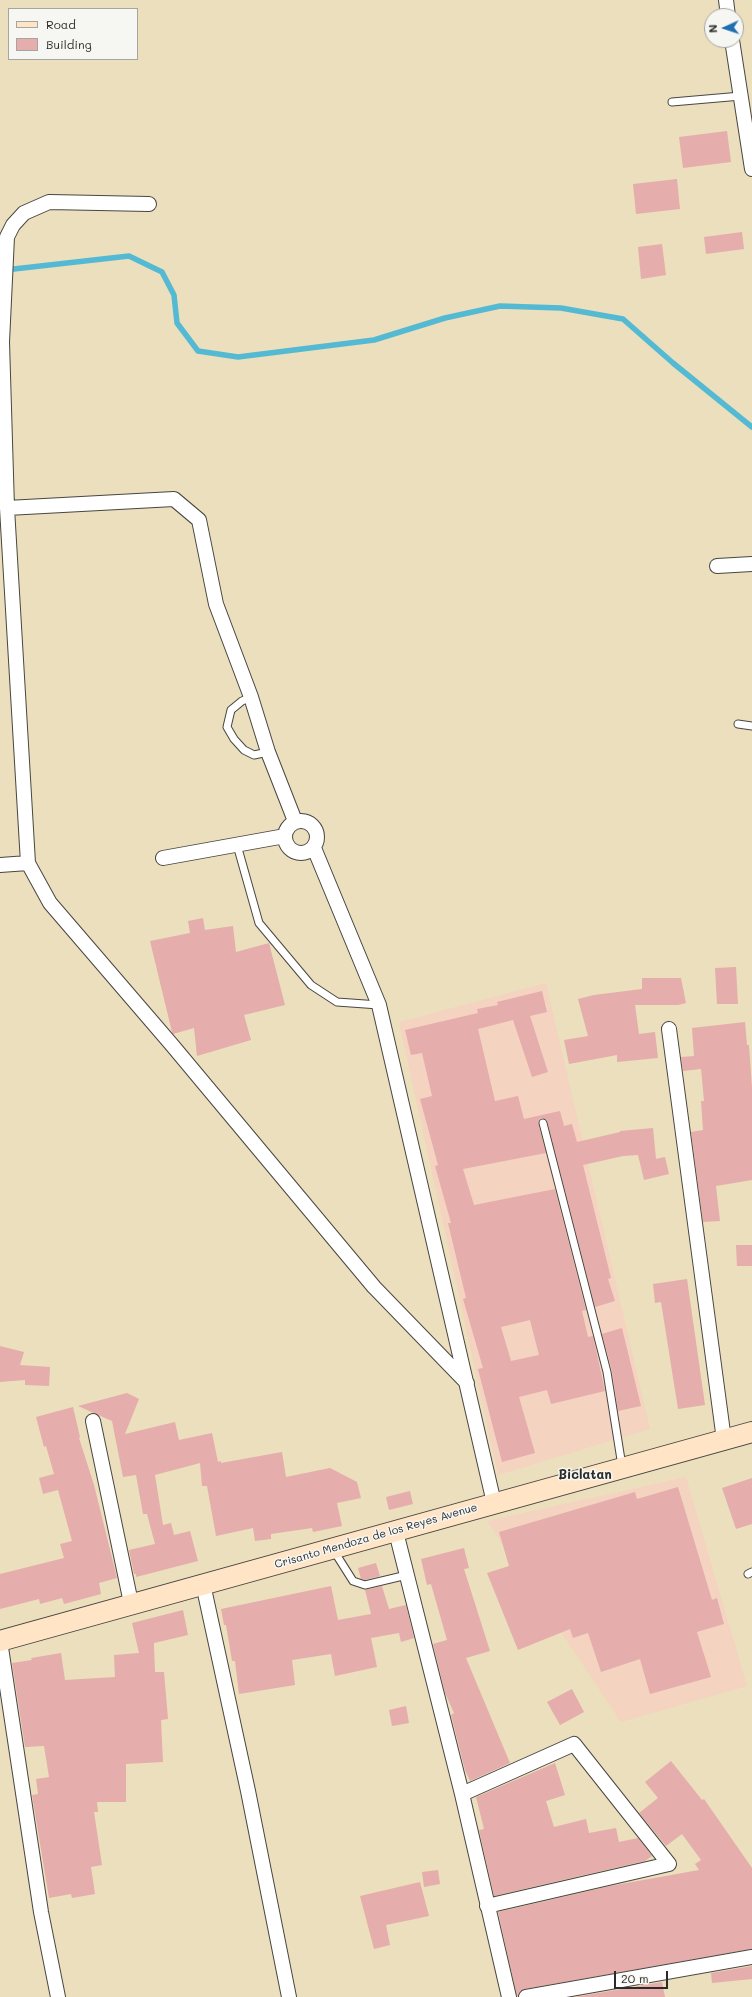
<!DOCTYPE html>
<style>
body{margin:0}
#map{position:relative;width:752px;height:1997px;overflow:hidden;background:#ebdfbd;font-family:Mali,sans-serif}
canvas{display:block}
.legend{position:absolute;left:8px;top:8px;width:130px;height:52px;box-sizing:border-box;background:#f6f6f2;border:1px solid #a5a5a2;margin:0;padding:5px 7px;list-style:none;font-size:12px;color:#2b2b2b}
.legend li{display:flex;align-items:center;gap:8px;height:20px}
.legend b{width:20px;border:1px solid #a5a5a2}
.north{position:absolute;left:704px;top:8px;width:40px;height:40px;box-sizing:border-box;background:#f6f6f2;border:1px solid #a5a5a2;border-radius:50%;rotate:267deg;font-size:11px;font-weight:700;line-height:16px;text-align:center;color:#2b2b2b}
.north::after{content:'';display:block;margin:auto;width:14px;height:18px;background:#1f6fb2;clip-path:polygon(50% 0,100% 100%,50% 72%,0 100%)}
.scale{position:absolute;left:614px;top:1971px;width:54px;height:18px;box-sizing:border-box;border:2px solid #2b2b2b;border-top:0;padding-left:5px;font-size:12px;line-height:14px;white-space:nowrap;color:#2b2b2b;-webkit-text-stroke:3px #f6f6f2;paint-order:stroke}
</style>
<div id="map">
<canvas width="752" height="1997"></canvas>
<ul class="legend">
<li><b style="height:5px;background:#ffe4c6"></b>Road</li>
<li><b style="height:11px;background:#e5adab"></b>Building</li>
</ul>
<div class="north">N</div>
<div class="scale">20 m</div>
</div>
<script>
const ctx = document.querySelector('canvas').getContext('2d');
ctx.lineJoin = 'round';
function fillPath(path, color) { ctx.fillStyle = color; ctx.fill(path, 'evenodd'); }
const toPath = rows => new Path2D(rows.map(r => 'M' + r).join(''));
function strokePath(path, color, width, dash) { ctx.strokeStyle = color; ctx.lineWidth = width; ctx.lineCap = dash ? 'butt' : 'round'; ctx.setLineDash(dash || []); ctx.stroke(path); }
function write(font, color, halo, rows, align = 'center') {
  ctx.font = font + ' Mali,sans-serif'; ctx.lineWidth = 3; ctx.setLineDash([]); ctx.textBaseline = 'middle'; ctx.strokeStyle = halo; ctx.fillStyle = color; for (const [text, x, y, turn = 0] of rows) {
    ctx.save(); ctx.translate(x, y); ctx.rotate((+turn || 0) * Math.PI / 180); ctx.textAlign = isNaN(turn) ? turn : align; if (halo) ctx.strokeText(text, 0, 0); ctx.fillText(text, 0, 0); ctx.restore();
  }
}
const built = toPath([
 [546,983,650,1429,498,1475,399,1022],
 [686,1477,747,1686,621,1722,487,1521]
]);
const stream = toPath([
 [5,270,129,256,162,272,174,295,177,323,198,351,238,357,374,340,445,318,500,306,561,308,623,319,673,363,752,427]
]);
const building = toPath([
 [727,131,731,162,683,168,679,137],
 [677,179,680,209,636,214,633,184],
 [742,232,744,249,706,254,704,237],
 [662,244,666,275,641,279,638,247],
 [203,918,205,930,233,926,236,952,269,943,285,1005,244,1015,251,1040,197,1056,194,1028,173,1034,172,1032,150,941,190,933,188,921],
 [736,967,738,1004,717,1004,715,968],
 [642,978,681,978,686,1003,678,1005,635,1005,639,1034,655,1032,658,1058,617,1062,617,1055,569,1064,564,1040,588,1036,578,999,594,995,642,989],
 [542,991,547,1012,530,1016,548,1072,532,1077,513,1020,478,1029,495,1101,518,1096,524,1119,560,1111,564,1126,572,1124,577,1142,620,1132,620,1131,653,1128,656,1159,665,1157,669,1174,644,1180,638,1155,623,1156,583,1165,611,1278,608,1279,615,1301,595,1307,547,1120,541,1118,538,1122,546,1153,463,1169,474,1205,555,1189,586,1310,582,1311,588,1337,593,1336,605,1391,551,1404,547,1390,519,1397,535,1453,502,1462,478,1369,483,1368,463,1299,466,1298,448,1223,451,1223,435,1166,438,1165,420,1099,432,1096,422,1053,411,1055,405,1030,478,1013,477,1009,498,1005,497,1002],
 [530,1320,539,1355,511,1361,501,1327],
 [745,1022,747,1045,749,1045,752,1088,752,1180,716,1186,720,1221,703,1222,691,1132,703,1130,701,1101,704,1101,701,1069,683,1071,681,1057,694,1056,692,1028],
 [736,1245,752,1245,752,1266,737,1266],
 [687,1279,705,1405,678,1409,661,1302,655,1303,653,1284],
 [622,1328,641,1406,618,1411,612,1371,602,1334],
 [0,1346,24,1352,20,1365,50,1367,49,1386,25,1385,25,1380,0,1382],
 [127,1393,139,1399,125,1434,175,1422,179,1440,212,1433,218,1462,221,1461,221,1463,282,1452,286,1477,330,1468,357,1482,361,1498,337,1503,342,1526,313,1532,312,1528,271,1534,271,1539,255,1541,253,1528,216,1536,207,1486,202,1486,200,1463,155,1475,163,1525,171,1523,174,1535,190,1531,198,1561,136,1577,136,1574,134,1574,129,1550,155,1544,147,1514,143,1514,136,1475,123,1477,112,1421,78,1406],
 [73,1407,80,1437,79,1438,94,1485,117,1578,99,1583,101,1594,64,1604,62,1598,40,1604,39,1599,0,1609,0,1574,64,1558,60,1544,72,1541,58,1490,43,1494,39,1478,54,1474,46,1446,44,1447,36,1417],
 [752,1478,752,1524,736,1529,722,1488],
 [678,1487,712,1600,717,1598,724,1624,697,1632,711,1677,650,1694,640,1659,601,1672,588,1633,573,1638,570,1629,518,1650,487,1573,509,1566,499,1532,635,1492,637,1499],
 [410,1491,413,1504,389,1510,386,1497],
 [464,1548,469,1568,464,1569,490,1651,466,1658,510,1763,470,1781,465,1770,451,1715,454,1713,445,1693,433,1644,447,1640,431,1584,427,1585,421,1559],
 [376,1563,380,1576,365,1580,361,1579,358,1568],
 [331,1586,338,1620,371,1614,365,1590,382,1586,389,1609,406,1605,414,1638,401,1642,399,1633,371,1638,377,1667,335,1676,331,1654,292,1660,295,1685,239,1694,235,1661,232,1661,226,1625,224,1625,221,1609],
 [183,1610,188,1635,154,1643,154,1646,155,1672,164,1672,168,1719,161,1720,163,1762,126,1764,126,1802,97,1802,98,1812,94,1812,102,1865,91,1867,95,1894,72,1898,71,1894,49,1898,32,1795,38,1794,36,1779,49,1777,44,1746,25,1747,12,1663,32,1660,31,1658,61,1653,65,1680,115,1677,114,1655,139,1653,132,1623],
 [572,1689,584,1712,560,1725,547,1702],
 [406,1706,409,1723,392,1726,389,1710],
 [671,1761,702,1800,704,1799,752,1868,752,1949,525,1989,520,1991,517,1997,498,1912,610,1886,699,1870,695,1864,701,1860,682,1834,666,1846,639,1813,658,1798,645,1782],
 [555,1763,565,1795,546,1801,554,1827,586,1819,589,1833,616,1828,619,1842,638,1838,652,1856,645,1861,494,1896,479,1830,484,1829,476,1797],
 [438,1870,440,1884,424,1887,422,1872],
 [420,1882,429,1916,386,1925,390,1945,374,1949,360,1896],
 [752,1966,752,1979,712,1983,711,1973],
 [662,1982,665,1997,575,1997]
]);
const lane = toPath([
 [672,102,741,96],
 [251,697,242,701,231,710,227,727,234,739,244,750,254,755,268,752],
 [738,724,752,726],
 [237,845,259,923,311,985,337,1002,379,1005],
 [543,1123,607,1372,622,1466],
 [334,1551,353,1581,365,1585,407,1575],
 [748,1574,752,1572]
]);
const street = toPath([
 [726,0,728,16],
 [732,40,752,169],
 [149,204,49,202,24,213,13,225,7,237,2,342,7,508,28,863,50,903,172,1045,374,1287,467,1383],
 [7,508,174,499,199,520,216,604,251,697,268,752,295,821],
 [717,566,752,564],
 '285 837a16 16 0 1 1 32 0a16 16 0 1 1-32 0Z',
 [314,848,379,1005,494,1503],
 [163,858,285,836],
 [0,865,28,863],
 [669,1029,724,1440],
 [93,1421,131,1603],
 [396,1532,462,1794,509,1997],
 [203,1584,248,1791,289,1997],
 [0,1641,41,1912,58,1997],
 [462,1794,574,1744,669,1864,487,1906],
 [526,1997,752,1957]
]);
const secondary = toPath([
 [0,1641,752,1432]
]);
const streetNames = [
 ["Crisanto Mendoza de los Reyes Avenue",376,1536,-16]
];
const quarterNames = [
 ["Biclatan",585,1475]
];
fillPath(built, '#f4d3c0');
strokePath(stream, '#54b9d2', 5.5);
fillPath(building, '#e5adab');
strokePath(lane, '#484641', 9);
strokePath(street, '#484641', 16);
strokePath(secondary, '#484641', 22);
strokePath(lane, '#fff', 7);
strokePath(street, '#fff', 14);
strokePath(secondary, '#ffe4c6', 20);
write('11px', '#2b2b2b', '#f6f6f2', streetNames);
write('bold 13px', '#2b2b2b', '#f6f6f2', quarterNames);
</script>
